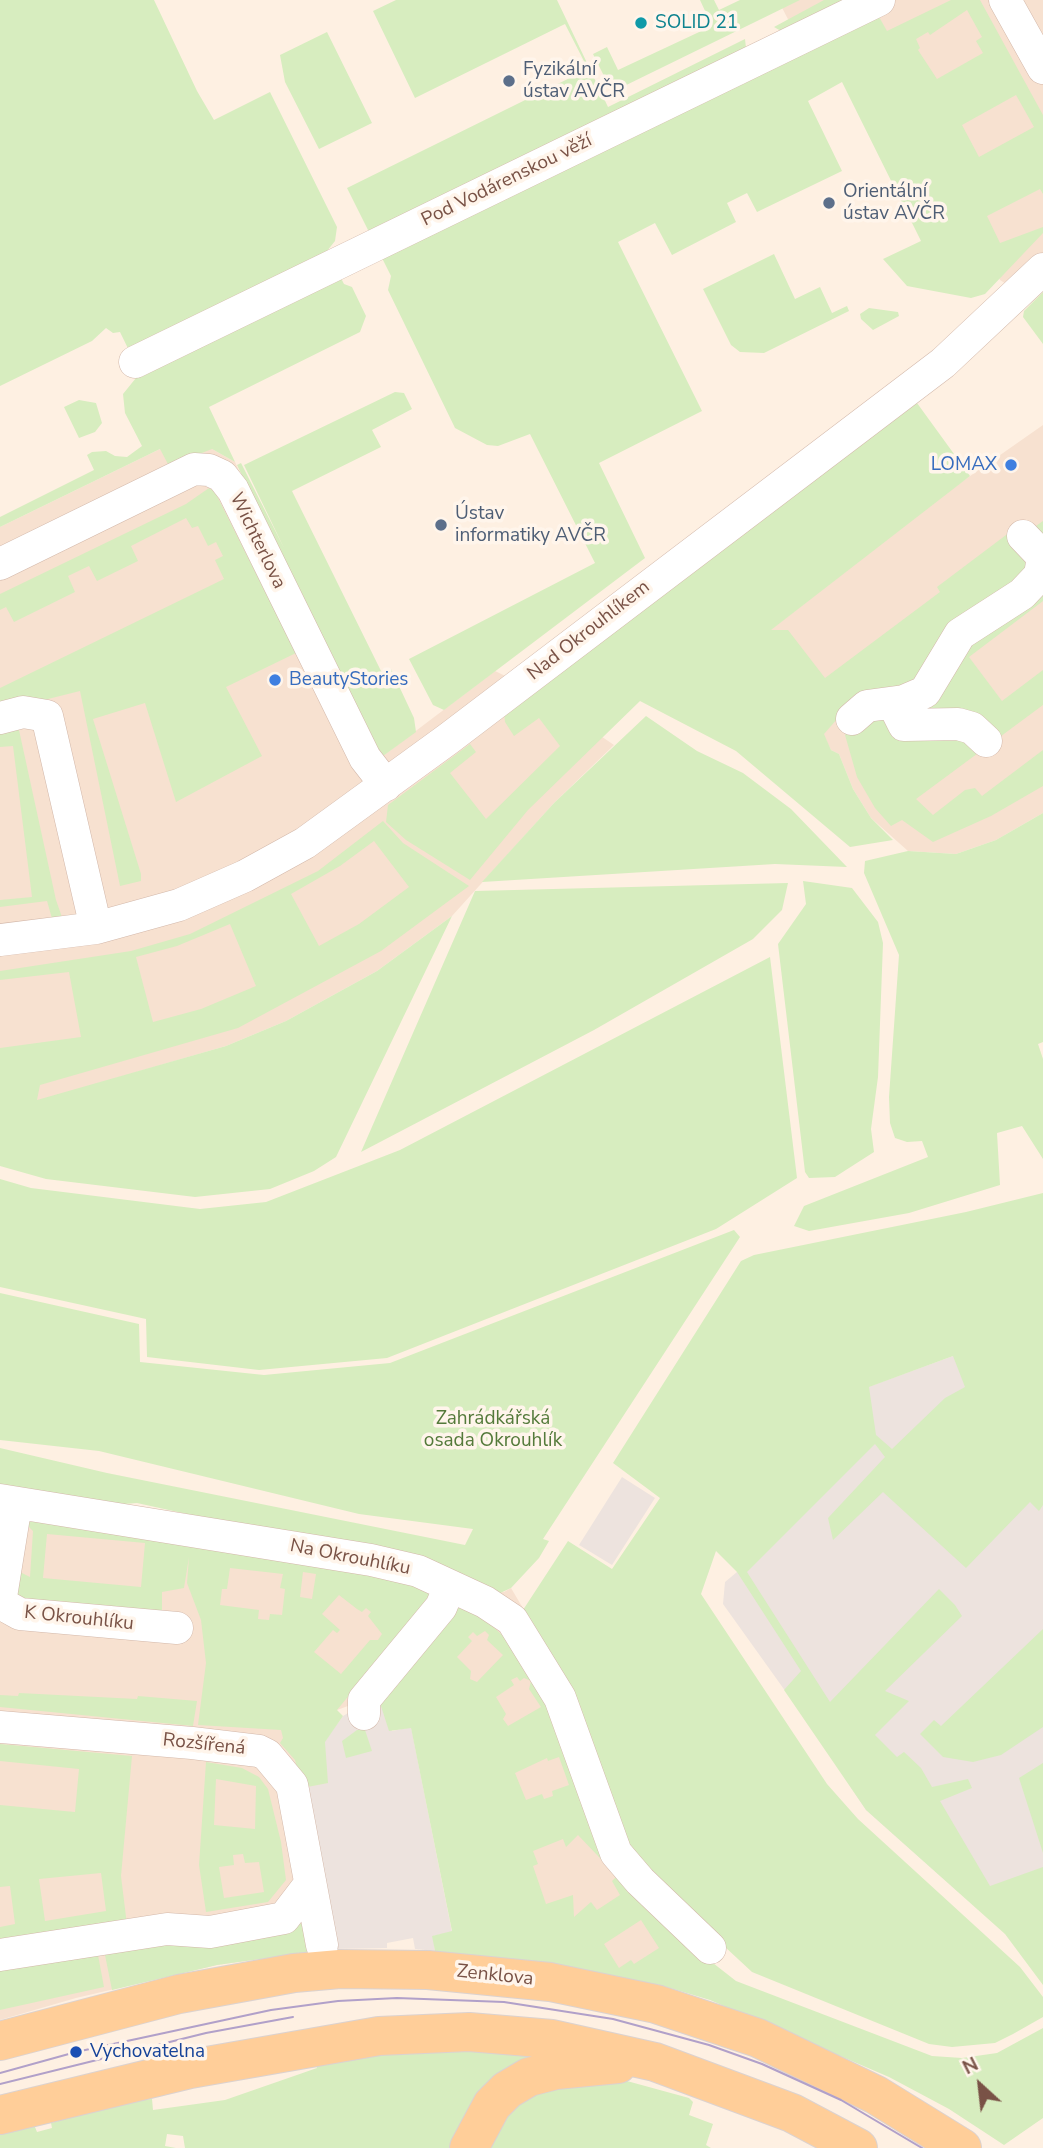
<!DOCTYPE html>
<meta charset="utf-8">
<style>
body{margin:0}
#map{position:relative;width:1043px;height:2148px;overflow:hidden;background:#fef0e2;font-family:"Nunito Sans",sans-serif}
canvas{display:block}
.north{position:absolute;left:945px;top:2050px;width:70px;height:70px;-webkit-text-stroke:5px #fff5eb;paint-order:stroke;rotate:333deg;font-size:19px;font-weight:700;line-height:28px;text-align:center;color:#795246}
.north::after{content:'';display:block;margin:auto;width:24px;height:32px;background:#795246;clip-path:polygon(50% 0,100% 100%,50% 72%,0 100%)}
</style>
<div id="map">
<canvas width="1043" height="2148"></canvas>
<div class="north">N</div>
</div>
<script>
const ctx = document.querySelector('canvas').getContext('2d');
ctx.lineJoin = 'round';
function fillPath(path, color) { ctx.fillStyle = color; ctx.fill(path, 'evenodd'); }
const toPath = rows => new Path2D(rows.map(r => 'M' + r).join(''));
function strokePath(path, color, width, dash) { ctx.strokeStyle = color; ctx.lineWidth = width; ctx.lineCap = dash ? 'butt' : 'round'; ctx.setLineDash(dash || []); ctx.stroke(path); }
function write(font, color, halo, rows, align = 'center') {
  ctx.font = font + ' "Nunito Sans",sans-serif'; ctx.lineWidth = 7; ctx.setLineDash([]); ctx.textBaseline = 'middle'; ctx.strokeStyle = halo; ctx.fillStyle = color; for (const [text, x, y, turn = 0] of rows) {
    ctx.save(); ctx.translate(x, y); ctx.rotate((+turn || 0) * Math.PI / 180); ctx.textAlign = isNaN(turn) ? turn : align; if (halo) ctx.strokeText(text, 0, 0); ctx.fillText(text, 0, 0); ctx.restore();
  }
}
const residential = toPath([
 [778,0,1043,0,1043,253,1011,287,1000,280,956,191,937,126,878,16,804,50],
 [1043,425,1043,813,996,840,956,854,908,851,871,818,853,789,839,754,831,750,823,734,837,718,770,630,953,488],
 [160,449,212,449,235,462,367,734,384,755,495,671,530,688,614,745,554,803,452,916,377,971,286,1021,226,1046,37,1101,0,1062,0,527],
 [0,1487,504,1592,511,1588,721,1943,644,1979,561,1952,492,1789,381,1694,337,1710,324,1742,328,1783,310,1952,217,1965,76,1998,0,2020]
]);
const industrial = toPath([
 [1043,1330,1043,1967,866,1810,811,1727,723,1604,725,1582,737,1572,868,1387,953,1356],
 [622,1477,655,1498,612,1565,579,1545],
 [381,1694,392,1731,411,1727,452,1932,433,1936,435,1951,415,1949,413,1938,387,1943,387,1948,332,1949,302,1788,327,1783,324,1742,343,1716]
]);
const green = toPath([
 [0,0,154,0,197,91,214,120,270,92,337,227,335,241,327,251,344,284,352,287,366,316,360,332,209,407,235,462,212,449,169,466,160,449,0,527,0,517,94,470,87,455,92,452,106,451,115,456,127,457,142,446,125,413,123,394,140,373,120,332,113,333,106,328,92,341,0,386],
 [396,0,557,0,608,107,745,39,749,75,878,15,887,31,951,0,980,0,1043,115,1043,194,1040,189,987,216,1000,243,1043,227,1043,233,985,294,971,298,907,286,883,259,921,241,842,82,808,101,842,171,757,212,747,193,727,203,736,222,672,255,655,223,618,242,702,411,599,463,645,558,444,710,433,705,409,659,595,563,530,434,498,446,487,445,455,428,388,290,391,276,347,188,588,69,565,24,415,98,373,11],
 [967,10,982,37,976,41,983,53,937,79,918,50,920,48,916,39,928,32,930,35],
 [1016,95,1034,127,979,157,962,125],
 [700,0,714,0,719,10,740,0,800,0,612,92,593,54,607,47,618,70,712,26],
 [824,0,843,0,781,31,774,27],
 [327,32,372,123,319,149,285,82,280,55],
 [774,254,795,299,820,287,832,313,847,306,849,311,764,353,740,352,731,345,703,289],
 [1043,292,1043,344,1023,317,1024,311],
 [869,308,898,312,899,316,873,330,861,319,860,314],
 [395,392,404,393,412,409,372,430,381,447,292,491,382,673,391,669,414,718,416,732,383,756,367,734,237,465,241,463,284,548,244,465],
 [79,400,96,403,102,423,95,432,79,438,64,407],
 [917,403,970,476,771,630,788,630,825,678,940,592,937,587,1010,532,1026,533,1043,521,1043,601,969,657,1002,701,1043,670,1043,705,916,799,933,815,965,790,975,788,982,796,1043,750,1043,786,991,816,933,842,902,820,891,826,875,808,857,777,845,735,853,726,838,718,824,734,831,750,839,754,853,789,871,818,893,840,850,847,736,751,640,701,528,810,470,880,406,840,386,822,388,805,470,744,476,752,450,773,486,819,560,746,539,718,514,736,505,722,504,713],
 [209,488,215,492,296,653,226,687,262,756,176,802,145,703,93,719,141,874,141,881,120,886,80,691,0,711,0,688,224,579,215,560,223,556,216,542,208,546,198,526,192,528,186,518,131,546,138,561,97,581,89,566,68,576,75,592,14,622,6,607,0,610,0,594,186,504],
 [646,716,697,751,743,773,791,809,847,867,775,864,482,882,554,803],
 [15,728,19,730,56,900,63,920,53,922,47,901,0,907,0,900,32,897,13,746,0,747,0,733],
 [1043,813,1043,1042,1038,1044,1043,1059,1043,1159,1022,1126,997,1133,1000,1185,909,1213,809,1231,794,1226,804,1206,928,1157,922,1141,907,1142,895,1138,890,1123,889,1097,899,955,864,873,865,861,908,851,956,854,996,840],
 [383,821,403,843,469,886,381,951,238,1028,40,1085,37,1100,226,1046,286,1021,377,971,452,916,336,1157,314,1171,270,1189,195,1197,46,1179,0,1166,0,1048,81,1037,69,972,0,980,0,971,131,951,190,934,318,871],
 [374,841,409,887,359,924,319,946,291,894,340,866],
 [230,924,256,986,201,1009,153,1022,136,957,177,946],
 [803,881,852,888,878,922,883,943,878,1077,871,1129,874,1152,835,1177,809,1178,805,1172,778,944,806,904],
 [788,883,782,910,753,939,594,1030,361,1152,475,891],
 [770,957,797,1178,716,1229,387,1358,259,1370,147,1357,146,1319,0,1287,0,1179,31,1188,200,1209,266,1202,400,1150],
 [1043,1193,1043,1505,1039,1511,1030,1502,966,1568,883,1492,833,1540,828,1518,885,1457,875,1444,747,1572,830,1702,939,1589,955,1605,962,1616,885,1691,909,1701,875,1735,897,1757,904,1752,921,1768,932,1787,968,1779,972,1788,940,1801,990,1886,1043,1867,1043,1985,1005,1934,866,1810,784,1690,801,1671,737,1572,716,1551,701,1594,827,1784,858,1819,1020,1967,1043,1997,1043,2017,1013,2034,995,2043,952,2047,929,2044,752,1972,641,1869,622,1838,523,1610,568,1541,612,1569,660,1498,613,1463,741,1261,754,1255,966,1212],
 [953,1356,965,1387,945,1398,892,1449,876,1435,869,1387],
 [734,1230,740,1237,543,1539,549,1541,539,1558,511,1588,496,1595,187,1514,137,1503,124,1504,0,1487,0,1448,107,1473,465,1545,473,1529,359,1514,99,1451,0,1440,0,1293,139,1324,140,1362,264,1375,390,1363],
 [28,1519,191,1538,191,1541,195,1537,395,1573,427,1585,430,1597,337,1710,343,1716,325,1742,328,1783,302,1788,295,1760,280,1743,283,1738,281,1730,198,1725,206,1663,201,1620,187,1583,189,1557,184,1588,162,1592,162,1615,159,1617,25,1605,11,1593,10,1584,12,1568,30,1577,33,1531,24,1522],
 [47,1534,145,1543,141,1587,43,1578],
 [230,1568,283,1574,280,1588,285,1589,282,1615,270,1614,269,1620,258,1619,259,1610,220,1605,222,1589,227,1589],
 [303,1572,316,1574,312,1599,300,1597],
 [339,1595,357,1609,362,1612,366,1608,371,1612,368,1616,382,1634,378,1640,370,1640,341,1674,314,1652,333,1630,337,1633,340,1630,322,1614],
 [460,1602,479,1614,522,1653,595,1809,704,1956,736,1981,932,2056,962,2058,997,2053,1043,2028,1043,2118,1004,2145,949,2109,889,2077,710,2000,660,1985,435,1951,432,1936,452,1931,411,1728,389,1731,380,1703],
 [485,1631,489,1635,487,1640,503,1655,477,1682,470,1679,471,1671,457,1657,472,1641,468,1637,473,1632,477,1636],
 [517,1677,520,1681,524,1678,531,1681,529,1689,541,1707,508,1726,503,1719,506,1714,496,1697,514,1685,511,1680],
 [559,1757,569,1785,552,1791,553,1796,544,1799,542,1794,526,1800,515,1773,547,1758,548,1761],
 [578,1835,617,1876,612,1881,620,1895,597,1910,591,1902,574,1917,573,1895,546,1904,533,1866,538,1864,533,1851,563,1839,566,1847],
 [641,1920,659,1948,634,1964,631,1960,619,1968,604,1944],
 [1043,1629,1043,1727,1001,1755,973,1762,943,1757,920,1734,934,1720,941,1726],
 [19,1693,137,1699,138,1696,197,1701,193,1726,0,1707,0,1695,18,1696],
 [357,1730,365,1730,372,1751,346,1758,342,1741],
 [0,1744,132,1756,121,1876,127,1925,0,1943,0,1927,15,1924,10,1886,0,1887,0,1805,75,1812,79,1769,0,1761],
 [101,1873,106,1911,45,1921,39,1879],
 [206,1762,242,1768,259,1777,268,1789,281,1842,286,1880,268,1902,206,1912,199,1865],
 [216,1779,256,1786,255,1829,214,1825],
 [243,1854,245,1863,259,1862,264,1892,224,1898,219,1867,234,1865,233,1855],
 [1043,1763,1043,1853,1019,1778],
 [304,1923,310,1952,217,1965,112,1990,103,1945,205,1942],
 [98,1955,104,1987,0,2010,0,1970],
 [403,2048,539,2052,453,2148,185,2148,183,2136,167,2134,165,2146,176,2148,0,2148,0,2129,33,2122,37,2132,52,2128,51,2123,129,2101,152,2099,153,2110,225,2100,317,2068,315,2062],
 [605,2075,689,2098,693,2102,689,2115,713,2124,706,2145,711,2148,489,2148,499,2124,529,2095]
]);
const minor = toPath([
 [1005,0,1043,68],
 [135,362,879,0],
 [0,564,194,469,209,470,222,476,233,490,365,758,386,785],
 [893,703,904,725,958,724,972,728,986,741],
 [0,718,23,712,47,716,96,928],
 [852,719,867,706,904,701,925,692,960,634,1022,594,1040,575,1043,557,1023,536],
 [0,940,96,928,179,905,245,876,305,843,448,739,943,363,1043,269],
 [0,1500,371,1560,418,1571,485,1602,512,1620,560,1698,616,1853,640,1881,710,1948],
 [16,1504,0,1603,20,1614,177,1628],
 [364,1714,364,1700,441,1607,450,1586],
 [0,1727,192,1743,259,1751,267,1755,292,1785,322,1945],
 [0,1955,167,1929,210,1932,284,1918,310,1884]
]);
const major = toPath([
 [0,2041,179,1994,294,1973,340,1969,428,1970,550,1982,656,2004,758,2038,876,2095,962,2148],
 [0,2115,190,2069,379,2036,469,2032,552,2039,655,2062,792,2113,858,2148],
 [469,2148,492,2105,507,2090,529,2077,556,2070,618,2064]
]);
const tram = toPath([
 [0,2073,76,2052,271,2010,338,2001,397,1998,504,2002,613,2019,709,2045,762,2064,841,2100,922,2148],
 [0,2084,206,2033,293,2017]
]);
const markers = [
 [641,23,7,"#0f9aa8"],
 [509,81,7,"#5c6f8a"],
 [829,203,7,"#5c6f8a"],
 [1011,465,7,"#3f7fe0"],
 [441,525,7,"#5c6f8a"],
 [275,680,7,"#3f7fe0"],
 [76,2052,7,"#1a4fb4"]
];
const cultureNames = [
 ["SOLID 21",655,23]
];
const serviceNames = [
 ["Fyzikální",523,70],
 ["ústav AVČR",523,92],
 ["Orientální",843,192],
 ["ústav AVČR",843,214],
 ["Ústav",455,514],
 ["informatiky AVČR",455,536]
];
const streetNames = [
 ["Pod Vodárenskou věží",507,181,-26],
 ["Wichterlova",257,541,64],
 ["Nad Okrouhlíkem",589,631,-38],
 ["Na Okrouhlíku",350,1558,11],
 ["K Okrouhlíku",79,1619,6],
 ["Rozšířená",204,1745,6],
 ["Zenklova",495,1976,6]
];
const shopNames = [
 ["LOMAX",997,465],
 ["BeautyStories",289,680,"left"]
];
const parkNames = [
 ["Zahrádkářská",493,1419],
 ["osada Okrouhlík",493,1441]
];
const transitNames = [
 ["Vychovatelna",90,2052]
];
fillPath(residential, '#f7e1d0');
fillPath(industrial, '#ede3de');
fillPath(green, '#d7edbf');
strokePath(minor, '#d3b8aa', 33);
strokePath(major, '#dcd2cf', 40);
strokePath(minor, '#fff', 32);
strokePath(major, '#ffce99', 38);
strokePath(tram, '#b1a0c9', 2);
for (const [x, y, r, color] of markers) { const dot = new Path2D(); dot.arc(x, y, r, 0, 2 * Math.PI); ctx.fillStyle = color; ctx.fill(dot); strokePath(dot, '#fff5eb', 2.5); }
write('19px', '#0d838f', '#fff5eb', cultureNames, 'left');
write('19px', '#4e5e75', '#fff5eb', serviceNames, 'left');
write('19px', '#795246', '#fff5eb', streetNames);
write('19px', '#366cbe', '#fff5eb', shopNames, 'right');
write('19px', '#547a3a', '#fff5eb', parkNames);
write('19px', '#164399', '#fff5eb', transitNames, 'left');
</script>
